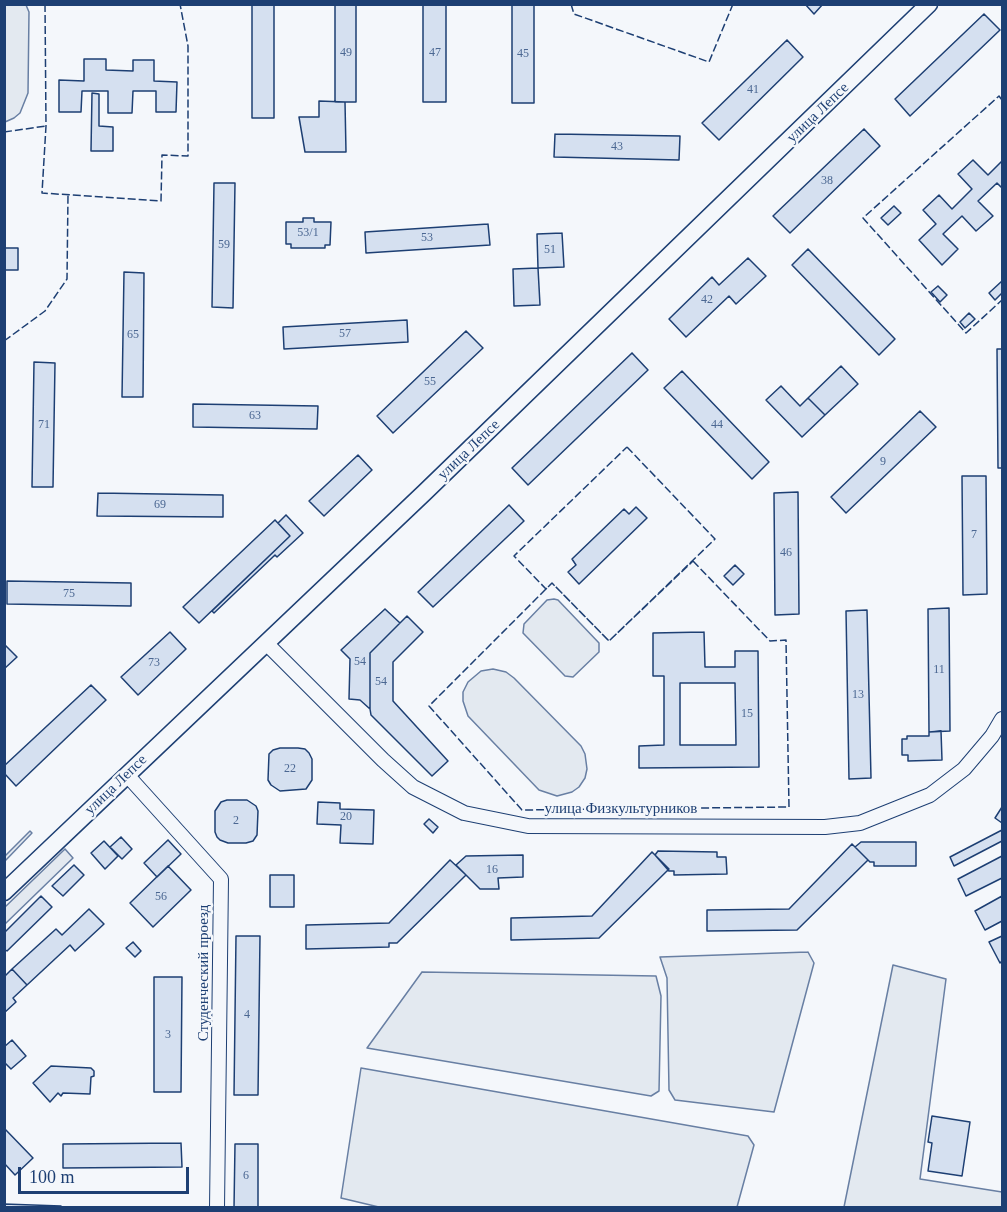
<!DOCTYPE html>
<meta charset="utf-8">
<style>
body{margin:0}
#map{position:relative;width:1007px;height:1212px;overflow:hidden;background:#f4f7fb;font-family:Georgia,serif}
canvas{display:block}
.frame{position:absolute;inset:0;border:6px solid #1d3f73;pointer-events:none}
.scale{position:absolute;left:18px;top:1167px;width:171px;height:27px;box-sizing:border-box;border:3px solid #1d3f73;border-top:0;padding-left:8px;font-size:18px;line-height:21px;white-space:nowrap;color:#1d3f73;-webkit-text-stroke:4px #f4f7fb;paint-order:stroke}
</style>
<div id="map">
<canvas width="1007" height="1212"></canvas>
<div class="frame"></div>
<div class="scale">100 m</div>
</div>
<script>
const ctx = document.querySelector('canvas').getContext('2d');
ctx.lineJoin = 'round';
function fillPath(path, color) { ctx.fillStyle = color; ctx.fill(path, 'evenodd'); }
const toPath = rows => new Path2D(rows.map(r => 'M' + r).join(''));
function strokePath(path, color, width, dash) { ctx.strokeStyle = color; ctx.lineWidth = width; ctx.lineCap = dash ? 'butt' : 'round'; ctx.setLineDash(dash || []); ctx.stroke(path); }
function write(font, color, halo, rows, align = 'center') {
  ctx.font = font + ' Georgia,serif'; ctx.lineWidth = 4.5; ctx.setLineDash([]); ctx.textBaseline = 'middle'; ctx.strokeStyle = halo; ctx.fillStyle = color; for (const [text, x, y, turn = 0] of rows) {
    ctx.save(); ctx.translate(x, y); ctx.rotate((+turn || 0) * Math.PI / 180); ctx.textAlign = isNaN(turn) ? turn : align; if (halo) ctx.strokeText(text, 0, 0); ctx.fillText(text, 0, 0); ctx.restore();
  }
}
const green = toPath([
 [4,5,26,5,29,12,28,93,20,113,14,118,5,122,4,5],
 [554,599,558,600,599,643,599,652,573,677,565,676,523,633,524,624,547,600,554,599],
 [493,669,506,672,514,678,581,746,585,754,587,769,585,778,579,787,572,792,557,796,539,790,468,716,463,701,463,692,468,682,481,671,493,669],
 [30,831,32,833,5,861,5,856,30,831],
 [65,849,73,858,5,924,5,907,65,849],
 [808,952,814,963,774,1112,675,1100,669,1090,667,978,660,957,808,952],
 [893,965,946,979,920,1179,1002,1192,1002,1207,844,1207,893,965],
 [422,972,656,976,661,996,659,1091,651,1096,367,1048,422,972],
 [361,1068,748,1136,754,1145,737,1207,383,1208,341,1198,361,1068]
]);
const building = toPath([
 [252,4,274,4,274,118,252,118,252,4],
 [335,4,356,4,356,102,335,102,335,4],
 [423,4,446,4,446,102,423,102,423,4],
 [512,4,534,4,534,103,512,103,512,4],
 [805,4,823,4,814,14,805,4],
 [984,14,1000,30,910,116,895,99,984,14],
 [787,40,803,57,719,140,702,123,787,40],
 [84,59,106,59,106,70,133,71,133,60,154,60,154,81,177,82,176,112,156,112,156,91,133,91,132,113,108,113,108,91,82,91,81,112,59,112,59,80,84,81,84,59],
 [92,93,99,94,99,126,113,127,113,151,91,151,92,93],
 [319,101,345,102,346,152,305,152,299,117,319,117,319,101],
 [864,129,880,146,790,233,773,216,864,129],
 [555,134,680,136,679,160,554,157,555,134],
 [973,160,988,175,1002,161,1002,188,997,183,978,201,993,216,976,231,962,216,943,234,958,249,942,265,919,240,936,224,923,210,939,195,952,209,972,189,958,174,973,160],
 [214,183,235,183,233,308,212,307,214,183],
 [894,206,901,213,888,225,881,218,894,206],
 [303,218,314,218,314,222,331,222,330,245,325,245,325,248,291,248,291,244,286,244,286,222,303,222,303,218],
 [488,224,490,245,366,253,365,232,488,224],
 [562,233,564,267,538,268,537,234,562,233],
 [4,248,18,248,18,270,4,270,4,248],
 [808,249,895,339,879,355,792,265,808,249],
 [748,258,766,276,736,304,729,296,686,337,669,319,712,277,719,285,748,258],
 [538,268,540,305,514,306,513,269,538,268],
 [124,272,144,273,143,397,122,397,124,272],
 [1002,281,1002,293,995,300,989,293,1002,281],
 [938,286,947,295,940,302,931,292,938,286],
 [969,313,975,319,965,328,960,322,969,313],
 [407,320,408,342,284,349,283,327,407,320],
 [466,331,483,348,393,433,377,416,466,331],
 [997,349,1002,349,1002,468,998,468,997,349],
 [632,353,648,370,528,485,512,468,632,353],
 [34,362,55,363,53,487,32,487,34,362],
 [841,366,858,384,825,415,808,398,841,366],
 [682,371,769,462,752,479,664,388,682,371],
 [781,386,800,406,808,398,825,415,802,437,766,400,781,386],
 [193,404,318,406,317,429,193,427,193,404],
 [920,411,936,427,846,513,831,497,920,411],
 [358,455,372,470,324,516,309,501,358,455],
 [962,476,986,476,987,594,963,595,962,476],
 [798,492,799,614,775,615,774,493,798,492],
 [98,493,223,495,223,517,97,516,98,493],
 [509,505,524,521,433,607,418,592,509,505],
 [636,507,647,518,579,584,568,572,576,565,572,559,624,509,629,514,636,507],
 [286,515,303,533,277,557,275,555,214,613,212,611,290,536,278,523,286,515],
 [275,520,290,536,199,623,183,607,275,520],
 [735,565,744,574,733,585,724,576,735,565],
 [7,581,131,583,131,606,7,604,7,581],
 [949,608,950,731,929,732,928,609,949,608],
 [385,609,400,623,370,653,370,709,360,700,349,699,350,659,341,650,385,609],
 [867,610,871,778,849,779,846,611,867,610],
 [407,616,423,632,393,662,393,701,448,761,432,776,371,715,370,709,370,653,407,616],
 [170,632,186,649,138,695,121,677,170,632],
 [704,632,705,667,735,667,735,651,758,651,759,767,639,768,639,746,664,745,664,676,653,676,653,633,704,632],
 [680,683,735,683,736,745,680,745,680,683],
 [4,644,17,657,4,669,4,644],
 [91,685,106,700,16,786,4,773,4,766,91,685],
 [941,731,942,760,908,761,908,755,902,755,902,739,907,739,907,736,929,736,929,732,941,731],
 [280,748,298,748,305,749,309,753,312,759,312,780,306,789,280,791,271,785,268,780,269,754,273,750,280,748],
 [227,800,247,800,256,806,258,811,257,835,253,841,246,843,228,843,220,840,217,837,215,832,215,811,221,802,227,800],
 [318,802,340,803,340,809,374,810,373,844,340,843,341,825,317,824,318,802],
 [1002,807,1002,823,995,818,1002,807],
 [429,819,438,827,433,833,424,824,429,819],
 [1002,830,1002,841,954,866,950,857,1002,830],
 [121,837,132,849,122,859,110,847,121,837],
 [168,840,181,854,157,877,144,863,168,840],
 [104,841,118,856,105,869,91,853,104,841],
 [861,842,916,842,916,866,874,866,874,862,870,862,855,847,861,842],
 [852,844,868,860,797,930,707,931,707,910,789,909,852,844],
 [658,851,717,852,717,857,726,857,727,874,674,875,674,871,669,871,655,855,658,851],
 [652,852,669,869,599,938,511,940,511,918,592,916,652,852],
 [523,855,523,877,498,878,499,889,480,889,456,865,466,856,523,855],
 [1002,856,1002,878,966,896,958,879,1002,856],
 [450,860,466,875,397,943,389,943,389,947,306,949,306,925,389,923,450,860],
 [74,865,84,875,63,896,52,886,74,865],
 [168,866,191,890,153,927,130,903,168,866],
 [270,875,294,875,294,907,270,907,270,875],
 [41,896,52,907,7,951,4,949,4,933,41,896],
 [1002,896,1002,921,985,930,975,911,1002,896],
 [89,909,104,924,75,951,70,945,27,985,12,969,56,929,62,935,89,909],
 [236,936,260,936,258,1095,234,1095,236,936],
 [1002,936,1002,961,1000,963,989,942,1002,936],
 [133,942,141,951,135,957,126,948,133,942],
 [12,969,27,985,13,998,16,1002,4,1013,4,977,12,969],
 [154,977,182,977,181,1092,154,1092,154,977],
 [12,1040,26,1056,11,1069,4,1062,4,1047,12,1040],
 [51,1066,91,1068,94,1071,94,1076,91,1077,90,1094,63,1093,61,1096,58,1093,50,1102,33,1083,51,1066],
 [932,1116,970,1122,962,1176,928,1171,932,1143,928,1142,932,1116],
 [4,1128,33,1158,15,1175,4,1163,4,1128],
 [181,1143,182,1167,63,1168,63,1144,181,1143],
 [235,1144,258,1144,258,1208,234,1208,235,1144],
 [4,1204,61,1206,61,1208,4,1208,4,1204]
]);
const minor = toPath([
 [267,644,383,760,413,787,464,813,528,826,825,827,860,823,930,795,964,769,992,736,1002,719],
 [127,775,221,879,217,1208]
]);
const major = toPath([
 [4,892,424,493,929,4]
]);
const fence = toPath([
 [45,4,46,126,42,193,161,201,162,155,188,156,188,46,180,4],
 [571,4,574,14,709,62,733,4],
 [1002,100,999,96,863,218,966,333,1002,300],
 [4,132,46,126],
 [4,341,45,311,67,279,68,195],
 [627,447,715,539,609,641,552,583,546,589,514,556,627,447],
 [693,561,770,641,786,640,789,807,522,810,429,706,552,583,609,641,693,561]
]);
const numberNames = [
 ["49",346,53],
 ["47",435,53],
 ["45",523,54],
 ["41",753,90],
 ["43",617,147],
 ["38",827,181],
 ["53/1",308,233],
 ["53",427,238],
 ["59",224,245],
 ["51",550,250],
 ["42",707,300],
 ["57",345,334],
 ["65",133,335],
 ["55",430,382],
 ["63",255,416],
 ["71",44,425],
 ["44",717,425],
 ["9",883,462],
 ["69",160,505],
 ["7",974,535],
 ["46",786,553],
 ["75",69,594],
 ["54",360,662],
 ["73",154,663],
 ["11",939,670],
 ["54",381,682],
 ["13",858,695],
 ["15",747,714],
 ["22",290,769],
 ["20",346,817],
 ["2",236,821],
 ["16",492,870],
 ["56",161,897],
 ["4",247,1015],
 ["3",168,1035],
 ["6",246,1176]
];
const streetNames = [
 ["улица Лепсе",818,113,-44],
 ["улица Лепсе",469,450,-44],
 ["улица Лепсе",116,785,-44],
 ["улица Физкультурников",621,809],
 ["Студенческий проезд",204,973,-90]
];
fillPath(green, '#e3e9f0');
strokePath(green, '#687fa3', 1.5);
fillPath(building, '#d5e0f0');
strokePath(building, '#1d3f73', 1.5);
strokePath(minor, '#1d3f73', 16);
strokePath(major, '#1d3f73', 19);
strokePath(minor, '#f4f7fb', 14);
strokePath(major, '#f4f7fb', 16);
strokePath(fence, '#1d3f73', 1.5, [8, 3]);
write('12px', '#4b6792', null, numberNames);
write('15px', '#1d3f73', '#f4f7fb', streetNames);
</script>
